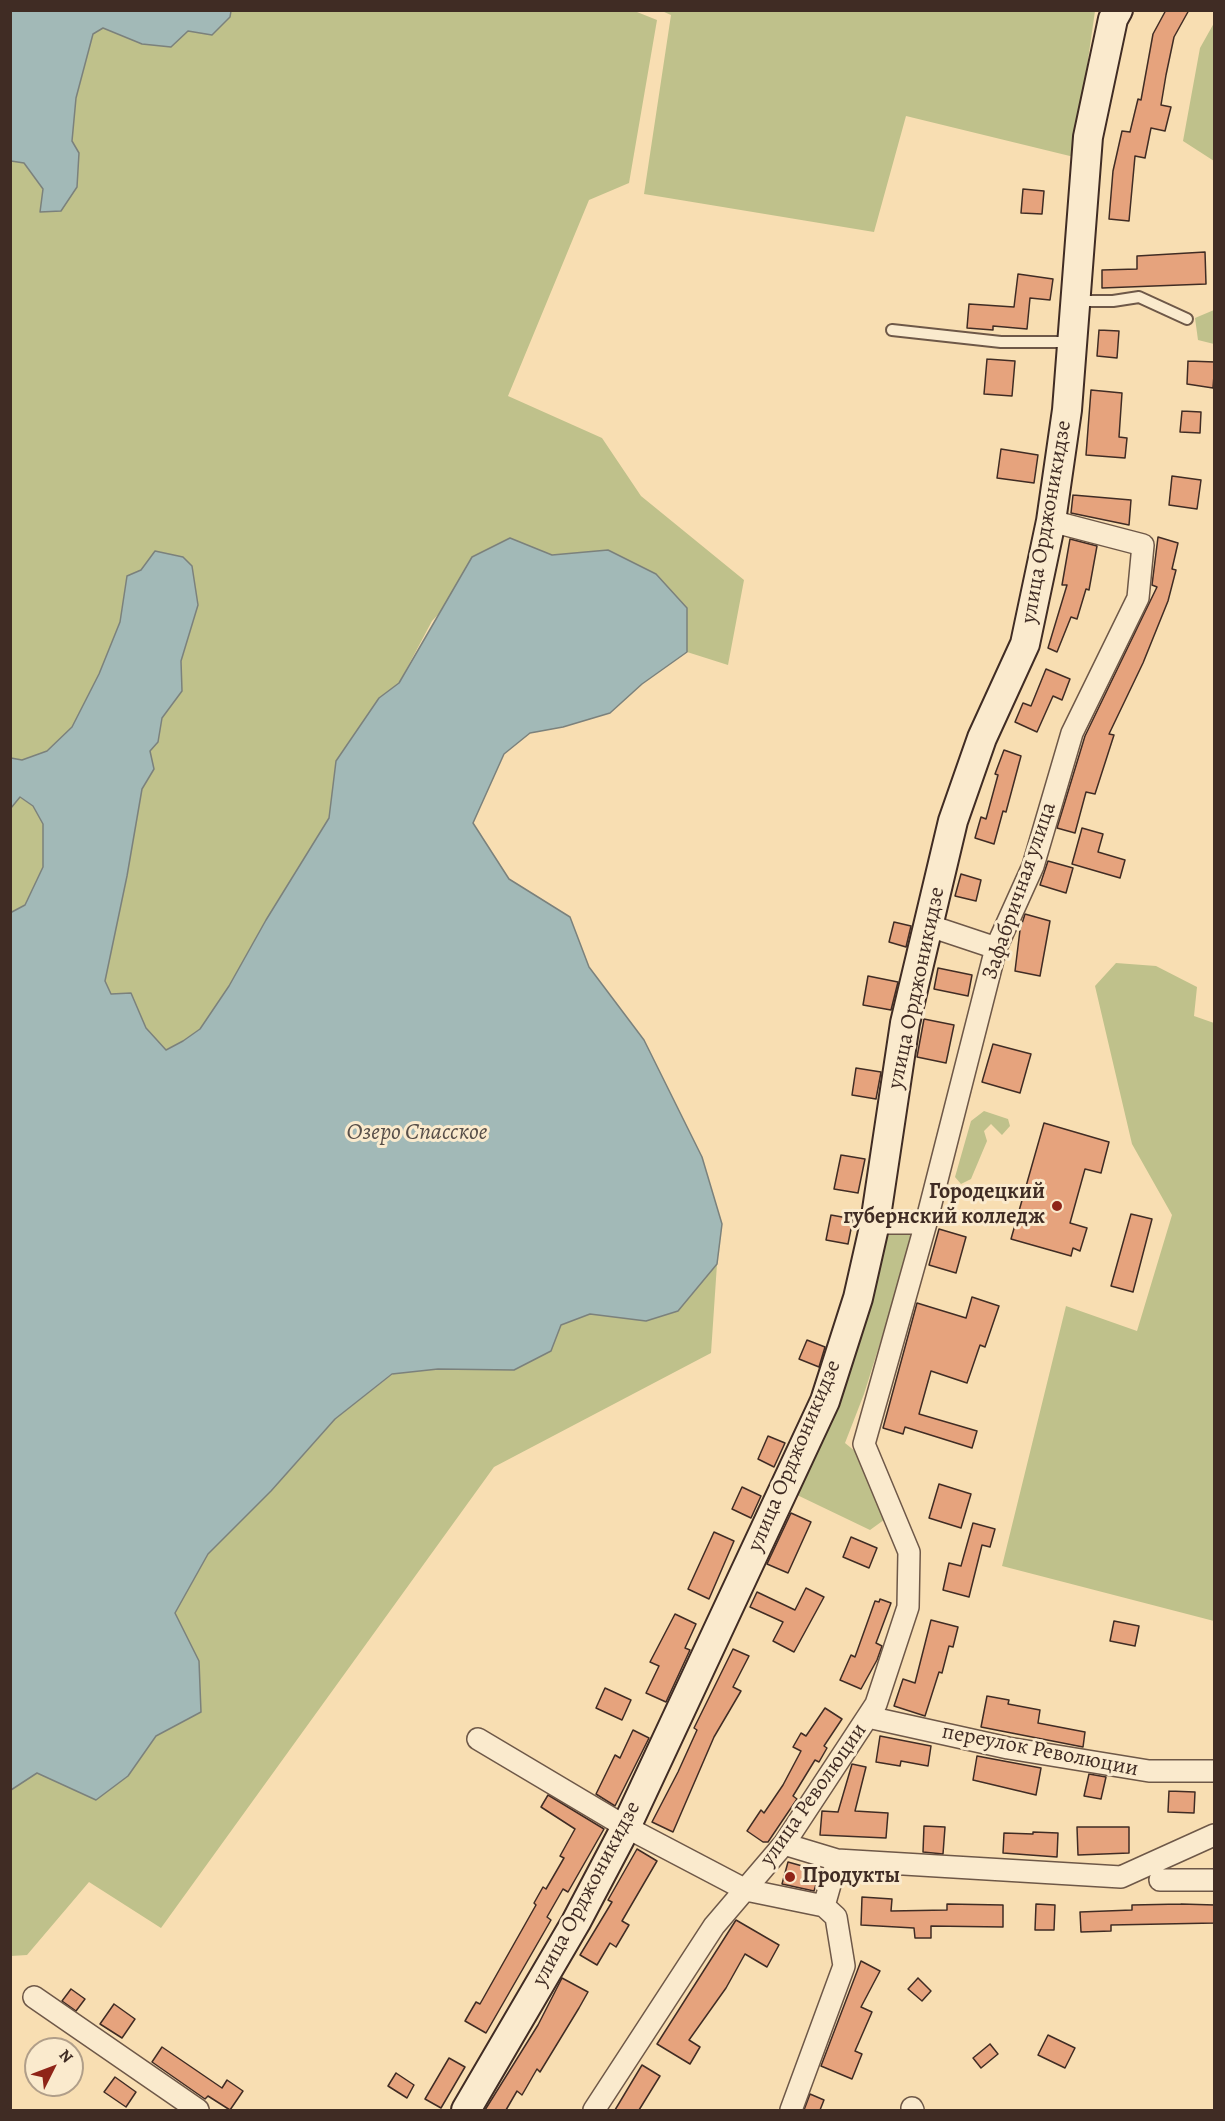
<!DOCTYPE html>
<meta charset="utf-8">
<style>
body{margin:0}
#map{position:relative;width:1225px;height:2121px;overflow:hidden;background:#f8deb2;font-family:Alegreya,serif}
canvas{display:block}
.frame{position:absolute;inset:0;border:12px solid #402c24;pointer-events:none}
.north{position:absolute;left:24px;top:2037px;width:60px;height:60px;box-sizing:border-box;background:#faeacd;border:2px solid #b09e89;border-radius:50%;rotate:48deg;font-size:16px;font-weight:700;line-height:24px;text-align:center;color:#402c24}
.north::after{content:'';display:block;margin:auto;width:21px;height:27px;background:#8f2418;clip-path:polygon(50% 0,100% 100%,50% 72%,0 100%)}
</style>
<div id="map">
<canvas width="1225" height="2121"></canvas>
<div class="frame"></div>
<div class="north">N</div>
</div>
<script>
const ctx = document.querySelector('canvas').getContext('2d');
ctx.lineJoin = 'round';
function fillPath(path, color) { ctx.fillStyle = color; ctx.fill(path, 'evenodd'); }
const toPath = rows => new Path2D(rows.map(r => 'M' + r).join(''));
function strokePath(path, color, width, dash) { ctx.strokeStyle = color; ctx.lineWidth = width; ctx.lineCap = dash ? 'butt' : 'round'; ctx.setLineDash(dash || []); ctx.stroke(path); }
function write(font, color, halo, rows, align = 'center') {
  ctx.font = font + ' Alegreya,serif'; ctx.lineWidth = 6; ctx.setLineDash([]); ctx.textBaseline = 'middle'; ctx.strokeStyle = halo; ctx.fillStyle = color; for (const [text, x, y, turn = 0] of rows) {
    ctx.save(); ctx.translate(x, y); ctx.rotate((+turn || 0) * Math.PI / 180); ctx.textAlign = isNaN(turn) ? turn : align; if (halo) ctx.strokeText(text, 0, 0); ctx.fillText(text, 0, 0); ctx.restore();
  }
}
const green = toPath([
 [632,10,657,20,629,183,589,200,508,396,602,438,641,496,744,580,728,665,687,652,686,608,608,550,552,555,510,538,432,621,399,683,379,698,336,761,329,818,266,920,229,986,200,1029,183,1041,165,1050,146,1028,131,993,111,994,105,981,127,876,142,789,154,769,150,751,158,742,162,718,182,691,181,661,198,605,192,566,183,557,127,576,120,622,99,674,72,727,47,751,22,760,11,758,10,161,24,163,43,189,79,153,72,141,76,98,93,34,103,28,142,44,230,17,231,11],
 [662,11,1095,11,1074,157,906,116,874,232,644,194,671,15],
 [1214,23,1214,161,1183,141,1200,48],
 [1214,310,1214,344,1198,340,1195,318],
 [19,797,33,806,43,823,43,867,25,905,11,913,11,808],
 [1116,963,1156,966,1197,987,1194,1016,1214,1023,1214,1621,1002,1566,1066,1306,1137,1331,1172,1215,1132,1144,1095,986],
 [984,1111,1008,1119,1010,1126,1002,1135,991,1124,984,1131,987,1141,971,1179,961,1184,955,1177,971,1121],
 [915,1232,864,1394,845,1443,861,1456,888,1517,870,1530,795,1494,884,1235],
 [717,1264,711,1353,494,1467,161,1928,89,1882,27,1955,11,1956,10,1790,37,1773,96,1799,128,1776,156,1736,201,1712,199,1661,175,1613,208,1554,271,1491,335,1419,393,1374,551,1351,561,1325,590,1314,646,1321,678,1311]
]);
const water = toPath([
 [10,11,11,10,231,11,230,17,212,35,188,31,171,47,142,44,103,28,93,34,76,98,72,141,79,153,77,187,61,211,40,212,43,189,24,163,11,161,10,11],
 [510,538,552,555,608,550,656,574,687,608,687,652,642,684,610,713,563,727,530,733,504,754,473,823,509,879,570,917,589,967,644,1040,702,1157,722,1224,717,1264,678,1311,646,1321,590,1314,561,1325,551,1351,514,1370,438,1369,392,1374,335,1419,271,1491,208,1554,175,1613,199,1661,201,1712,156,1736,128,1776,96,1800,37,1773,11,1790,10,913,25,905,43,867,43,824,33,806,20,797,11,808,11,758,22,760,47,751,72,727,99,674,120,622,127,576,141,570,155,551,183,557,192,566,198,605,181,661,182,691,162,718,158,742,150,751,154,769,142,789,127,876,105,981,111,994,131,993,146,1028,166,1050,183,1041,200,1029,229,986,266,920,329,818,336,761,379,698,399,683,472,557,510,538]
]);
const building = toPath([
 [1166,10,1189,10,1174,37,1166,75,1161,105,1171,107,1165,131,1151,128,1145,158,1135,156,1129,221,1109,219,1113,171,1122,131,1130,132,1138,99,1141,100,1153,34,1166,10],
 [1023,189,1044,191,1042,214,1021,213,1023,189],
 [1205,252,1206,284,1102,288,1102,270,1137,269,1137,256,1205,252],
 [1018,274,1053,279,1050,300,1030,298,1027,329,993,326,993,330,967,328,969,304,1014,307,1018,274],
 [1099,330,1119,331,1117,358,1097,356,1099,330],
 [987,359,1015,361,1012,396,984,394,987,359],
 [1188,361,1215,362,1213,388,1187,384,1188,361],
 [1091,390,1122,393,1119,437,1127,438,1125,458,1086,455,1091,390],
 [1182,411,1201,412,1200,433,1180,432,1182,411],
 [1001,449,1038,455,1034,483,997,478,1001,449],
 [1172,476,1201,480,1197,509,1169,505,1172,476],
 [1073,495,1131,500,1129,525,1071,513,1073,495],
 [1158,537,1178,543,1172,569,1176,570,1168,601,1143,663,1109,734,1114,735,1095,794,1086,792,1075,833,1057,828,1085,736,1157,587,1152,585,1158,537],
 [1070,539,1097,546,1089,590,1086,589,1077,619,1071,617,1057,652,1048,648,1067,585,1062,585,1070,539],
 [1046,669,1070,679,1062,700,1053,696,1037,732,1015,722,1023,703,1031,706,1046,669],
 [1004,750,1021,756,1006,812,1003,811,994,844,975,838,981,817,986,819,998,775,995,774,1004,750],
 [1082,828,1103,834,1098,852,1125,860,1120,878,1072,864,1082,828],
 [1048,861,1073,868,1066,893,1040,885,1048,861],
 [961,874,981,880,976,901,955,896,961,874],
 [1025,914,1050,921,1040,976,1015,971,1020,930,1025,914],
 [894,922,911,926,906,947,889,942,894,922],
 [938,968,972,975,968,996,934,989,938,968],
 [868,976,898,982,891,1010,863,1005,868,976],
 [924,1019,954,1025,946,1063,917,1057,924,1019],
 [993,1044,1031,1054,1020,1093,982,1082,993,1044],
 [856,1068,881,1072,876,1099,852,1095,856,1068],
 [1044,1123,1109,1142,1101,1173,1085,1169,1070,1223,1087,1228,1080,1251,1073,1248,1071,1256,1011,1239,1044,1123],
 [841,1155,865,1159,858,1193,834,1189,841,1155],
 [1131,1214,1152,1219,1133,1292,1111,1286,1131,1214],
 [831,1215,853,1219,848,1244,826,1240,831,1215],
 [939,1229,966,1237,956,1273,929,1265,939,1229],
 [972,1297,999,1306,985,1347,980,1345,967,1383,931,1371,919,1414,977,1431,972,1448,905,1427,903,1434,883,1428,917,1303,966,1318,972,1297],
 [807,1340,825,1347,819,1367,799,1359,807,1340],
 [768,1436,785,1443,774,1467,758,1459,768,1436],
 [939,1484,971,1494,961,1528,929,1518,939,1484],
 [742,1487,761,1496,751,1518,732,1509,742,1487],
 [791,1513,811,1522,788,1573,767,1564,791,1513],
 [973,1523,995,1529,990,1547,982,1545,969,1597,943,1590,949,1563,961,1566,973,1523],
 [714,1532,734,1541,709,1599,688,1589,714,1532],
 [851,1537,877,1548,869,1568,843,1557,851,1537],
 [806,1588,824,1597,794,1652,773,1641,783,1622,750,1607,757,1592,795,1610,806,1588],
 [880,1599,891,1603,876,1643,882,1646,877,1660,861,1689,840,1680,851,1655,855,1657,875,1601,879,1602,880,1599],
 [675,1614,696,1624,685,1648,690,1650,666,1702,646,1693,659,1666,650,1662,675,1614],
 [931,1620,958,1627,953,1647,949,1646,942,1673,939,1672,925,1716,894,1706,903,1679,915,1683,931,1620],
 [1114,1621,1139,1626,1135,1646,1110,1641,1114,1621],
 [733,1649,749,1656,733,1687,741,1691,714,1737,673,1832,652,1822,678,1772,697,1730,694,1728,733,1649],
 [605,1688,631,1700,622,1720,596,1708,605,1688],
 [987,1696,1009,1700,1008,1704,1040,1710,1038,1723,1085,1732,1083,1747,981,1727,987,1696],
 [825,1708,842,1719,824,1746,827,1748,819,1762,815,1760,793,1796,797,1799,768,1842,763,1842,747,1831,761,1810,764,1813,783,1785,801,1751,793,1747,801,1733,806,1736,825,1708],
 [633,1730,649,1738,615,1806,596,1794,615,1755,620,1758,633,1730],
 [880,1736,931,1746,928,1766,901,1761,900,1766,876,1762,880,1736],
 [977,1756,1041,1768,1036,1795,973,1780,977,1756],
 [852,1764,866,1767,855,1811,888,1813,886,1838,820,1835,822,1811,838,1812,852,1764],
 [1089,1774,1106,1777,1101,1799,1084,1796,1089,1774],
 [1169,1791,1195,1792,1194,1813,1168,1812,1169,1791],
 [548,1795,604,1829,568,1892,563,1889,547,1917,551,1920,486,2033,465,2021,476,2002,480,2004,536,1905,534,1903,543,1887,546,1889,564,1858,560,1856,575,1829,541,1807,548,1795],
 [924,1826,945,1827,943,1854,923,1852,924,1826],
 [1077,1827,1129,1827,1129,1853,1078,1855,1077,1827],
 [1033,1832,1058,1833,1057,1857,1003,1853,1004,1833,1033,1834,1033,1832],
 [637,1849,657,1861,622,1921,629,1925,616,1947,610,1943,597,1965,580,1955,612,1902,608,1900,637,1849],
 [788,1862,820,1871,814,1891,782,1884,788,1862],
 [862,1897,892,1899,891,1911,947,1910,947,1904,1003,1905,1003,1927,931,1926,931,1938,915,1938,914,1928,861,1925,862,1897],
 [1036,1904,1055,1905,1054,1930,1035,1930,1036,1904],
 [1181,1904,1215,1905,1215,1923,1111,1925,1111,1931,1081,1932,1080,1912,1132,1910,1132,1905,1181,1904],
 [736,1920,779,1945,767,1967,745,1954,726,1988,689,2040,700,2047,690,2064,657,2044,736,1920],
 [861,1961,880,1971,861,2007,872,2012,855,2051,862,2054,852,2079,821,2066,861,1961],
 [562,1978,588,1992,579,2008,540,2072,537,2069,522,2095,517,2091,506,2110,485,2110,538,2025,562,1978],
 [918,1978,931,1991,922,2001,908,1989,918,1978],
 [71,1989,85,1999,76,2011,62,2001,71,1989],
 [114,2004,135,2019,122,2038,100,2024,114,2004],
 [1048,2035,1075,2048,1065,2068,1038,2055,1048,2035],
 [990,2044,998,2054,981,2068,973,2058,990,2044],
 [162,2047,222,2088,227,2080,243,2091,230,2110,208,2096,205,2099,152,2062,162,2047],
 [449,2058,465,2067,441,2108,425,2099,449,2058],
 [642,2065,660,2076,639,2110,615,2110,642,2065],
 [396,2073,414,2085,407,2098,388,2086,396,2073],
 [115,2077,136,2092,126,2107,104,2092,115,2077],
 [810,2094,824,2100,820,2110,804,2110,810,2094]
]);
const lane = toPath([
 [1075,301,1113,301,1139,297,1187,319],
 [892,330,1001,342,1071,342]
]);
const street = toPath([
 [930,926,996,948],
 [875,1223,926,1223],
 [868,1717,1008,1748,1149,1771,1214,1771],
 [478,1739,626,1827,746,1890,824,1906],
 [784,1844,837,1860,1121,1877,1214,1835],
 [1160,1880,1214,1880],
 [34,1997,198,2110],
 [912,2108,913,2110],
 [594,2110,714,1926,784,1844,876,1704,908,1607,909,1552,864,1444,926,1223,996,948,1033,866,1072,733,1138,598,1143,545,1051,521],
 [791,2110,844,1966,836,1917,824,1906,837,1860]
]);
const secondary = toPath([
 [466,2110,576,1922,626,1827,825,1401,858,1298,875,1223,905,1023,953,821,982,738,1025,644,1051,521,1067,410,1088,137,1113,19,1118,10]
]);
const markers = [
 [1057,1206,6,"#8f2418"],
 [790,1877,6,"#8f2418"]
];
const streetNames = [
 ["улица Орджоникидзе",1047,522,-80],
 ["Зафабричная улица",1020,891,-71],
 ["улица Орджоникидзе",917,988,-78],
 ["улица Орджоникидзе",795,1456,-67],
 ["переулок Революции",1040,1751,11],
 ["улица Революции",814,1795,-55],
 ["улица Орджоникидзе",587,1894,-62]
];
const poiNames = [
 ["Городецкий",1045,1193],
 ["губернский колледж",1045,1218],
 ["Продукты",802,1877,"left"]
];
const waterNames = [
 ["Озеро Спасское",417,1133]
];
fillPath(green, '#bfc18b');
fillPath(water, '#a2b9b7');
strokePath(water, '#7b817c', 1.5);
fillPath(building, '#e6a37d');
strokePath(building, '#402c24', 1.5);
strokePath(lane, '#6e5848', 14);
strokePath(street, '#6e5848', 24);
strokePath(secondary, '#402c24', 32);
strokePath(lane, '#faeacd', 10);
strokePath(street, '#faeacd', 21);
strokePath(secondary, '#faeacd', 28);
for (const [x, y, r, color] of markers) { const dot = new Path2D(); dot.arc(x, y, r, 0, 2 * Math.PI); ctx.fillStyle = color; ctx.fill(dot); strokePath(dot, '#faeacd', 2); }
write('22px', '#402c24', '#faeacd', streetNames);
write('bold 22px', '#402c24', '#faeacd', poiNames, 'right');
write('italic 24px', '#584f49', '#faeacd', waterNames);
</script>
